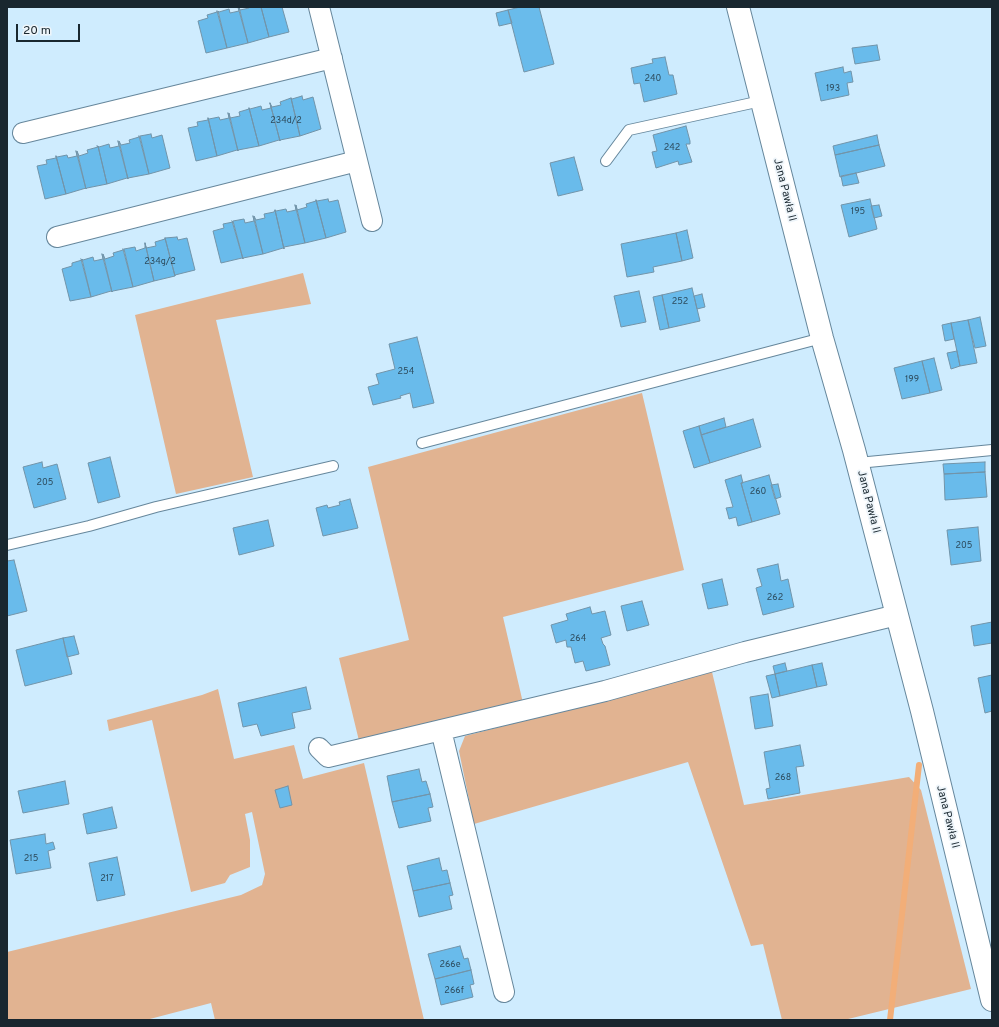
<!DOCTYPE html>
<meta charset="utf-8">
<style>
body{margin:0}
#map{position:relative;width:999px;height:1027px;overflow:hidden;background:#cfecfe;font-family:Overpass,sans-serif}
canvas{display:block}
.frame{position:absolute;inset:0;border:8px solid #19272f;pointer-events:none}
.scale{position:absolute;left:16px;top:24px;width:64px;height:18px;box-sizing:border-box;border:2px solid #19272f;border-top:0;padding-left:5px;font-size:12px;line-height:14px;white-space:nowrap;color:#19272f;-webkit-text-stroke:3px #eef5fa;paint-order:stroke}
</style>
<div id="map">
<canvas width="999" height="1027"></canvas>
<div class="frame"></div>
<div class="scale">20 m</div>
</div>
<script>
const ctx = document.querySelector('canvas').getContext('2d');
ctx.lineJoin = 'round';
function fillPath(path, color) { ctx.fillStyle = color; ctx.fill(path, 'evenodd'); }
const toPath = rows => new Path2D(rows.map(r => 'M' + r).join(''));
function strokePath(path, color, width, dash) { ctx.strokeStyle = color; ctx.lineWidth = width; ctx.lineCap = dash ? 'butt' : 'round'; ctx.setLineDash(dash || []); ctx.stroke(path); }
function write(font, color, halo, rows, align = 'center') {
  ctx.font = font + ' Overpass,sans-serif'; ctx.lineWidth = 3.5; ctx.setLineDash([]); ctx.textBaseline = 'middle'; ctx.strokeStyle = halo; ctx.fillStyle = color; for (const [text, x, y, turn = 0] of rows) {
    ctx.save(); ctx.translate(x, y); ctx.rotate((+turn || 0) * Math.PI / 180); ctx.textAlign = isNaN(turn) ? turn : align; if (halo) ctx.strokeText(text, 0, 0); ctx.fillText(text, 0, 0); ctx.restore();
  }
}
const green = toPath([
 [303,273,311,304,216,320,253,477,176,494,135,315],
 [642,393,684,570,503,617,523,703,360,745,339,658,409,640,368,467],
 [712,672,744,805,909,777,921,790,971,989,844,1020,782,1020,763,944,751,946,688,762,474,824,459,751,465,736],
 [218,689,234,759,294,745,303,779,364,763,424,1020,215,1020,211,1003,146,1020,8,1020,7,952,241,895,262,885,265,874,252,812,245,814,250,840,250,867,230,875,225,883,191,892,152,720,109,731,107,720,202,695]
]);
const stream = toPath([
 [890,1020,919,765]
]);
const building = toPath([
 [238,7,248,43,227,48,218,11,219,12,229,9,230,13,239,11,238,7],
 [239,7,240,10,249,8,249,7,261,7,269,37,248,43,239,7],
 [261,7,282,7,289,32,269,37,261,7],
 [520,7,539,7,554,64,524,72,508,10,520,7],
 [508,10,512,23,499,26,496,13,508,10],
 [217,11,227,48,206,53,198,21,208,18,207,15,217,12,217,11],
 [877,45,880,60,855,64,852,48,877,45],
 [665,57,669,75,673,75,677,94,644,102,640,83,634,84,631,68,653,63,652,59,665,57],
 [843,67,844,73,851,71,853,82,847,83,849,95,821,101,815,73,843,67],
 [302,96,303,100,313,97,321,129,300,136,291,98,292,99,302,96],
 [291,98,300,136,280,140,280,141,270,103,272,107,281,105,280,102,291,98],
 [270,103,280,141,279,140,259,146,249,108,250,109,261,106,262,110,271,108,270,103],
 [249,108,259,146,238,150,238,151,229,113,230,118,240,116,239,112,249,109,249,108],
 [228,113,238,151,237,150,217,156,208,118,209,119,219,117,220,120,229,118,228,113],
 [208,118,217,156,196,161,188,128,198,126,197,122,208,120,208,118],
 [686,126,690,141,690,144,686,144,692,162,679,165,678,161,656,168,652,152,657,151,653,135,686,126],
 [151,134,152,138,162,135,170,168,149,174,140,136,151,134],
 [877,135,879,145,835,155,833,146,877,135],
 [139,136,149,174,128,178,128,179,119,141,121,145,130,143,129,140,139,137,139,136],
 [118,141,128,179,127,178,107,184,98,146,99,147,109,144,110,148,119,146,118,141],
 [879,145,885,166,840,177,835,155,879,145],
 [97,146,98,146,107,184,87,188,86,189,77,151,79,156,88,153,87,150,98,147,97,146],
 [76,151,86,189,86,188,66,194,56,156,57,157,67,155,68,158,77,156,76,151],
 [56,156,66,194,45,199,37,166,47,164,46,160,56,158,56,156],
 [574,157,583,190,558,196,550,163,574,157],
 [856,173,859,183,843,186,841,176,856,173],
 [328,199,329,202,338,200,346,232,326,238,316,200,317,201,328,199],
 [870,199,877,229,849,237,841,205,870,199],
 [316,200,326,238,305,243,296,205,297,210,307,207,306,204,316,201,316,200],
 [295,205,305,243,284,247,284,249,275,210,276,211,286,209,287,212,296,210,295,205],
 [879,205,882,216,874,218,871,206,879,205],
 [275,210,284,249,283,248,263,254,254,216,256,220,265,218,264,214,274,212,275,210],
 [253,216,263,254,243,258,243,259,233,221,244,219,245,223,254,221,253,216],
 [232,221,243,259,242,258,221,263,213,231,224,228,223,224,233,222,232,221],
 [687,230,693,258,682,261,676,233,687,230],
 [676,233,682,261,653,267,654,272,627,277,621,244,676,233],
 [177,237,178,240,187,238,195,270,175,275,175,276,165,238,177,237],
 [165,238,175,276,154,281,145,243,146,248,156,246,155,242,165,239,165,238],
 [145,243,154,281,133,287,124,249,135,247,136,251,145,248,145,243],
 [123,249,133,287,113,291,112,292,103,254,105,259,114,256,113,253,123,250,123,249],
 [102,254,112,292,111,291,91,297,82,259,83,260,93,257,94,261,103,259,102,254],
 [81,259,91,297,70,301,62,269,72,266,72,263,82,260,81,259],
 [692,288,700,321,669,328,662,295,692,288],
 [639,291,646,322,621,327,614,296,639,291],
 [702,294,705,307,697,309,694,296,702,294],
 [662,295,669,328,660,330,653,297,662,295],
 [980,317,986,346,975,348,968,320,980,317],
 [968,320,977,363,960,366,951,323,968,320],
 [951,323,954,339,945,341,942,325,951,323],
 [417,337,434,403,413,408,410,393,400,396,401,398,373,405,368,387,379,384,376,374,395,369,389,344,417,337],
 [957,351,960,366,951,369,947,353,957,351],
 [934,358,942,390,930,393,922,361,934,358],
 [922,361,930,393,902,399,894,368,922,361],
 [724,418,726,427,701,435,699,426,724,418],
 [753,419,761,447,710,463,701,435,753,419],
 [699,426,710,463,694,468,683,431,699,426],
 [110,457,120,497,98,503,88,463,110,457],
 [42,462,43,468,57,464,66,499,34,508,23,467,42,462],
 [985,462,985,472,944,474,943,464,985,462],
 [985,472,987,497,945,500,944,474,985,472],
 [741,475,743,483,741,483,752,522,738,526,736,517,729,519,727,511,726,508,733,507,725,480,741,475],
 [769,475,780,514,752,522,741,483,769,475],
 [778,484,781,497,775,499,771,485,778,484],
 [350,499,358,528,323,536,316,508,327,505,328,508,340,505,339,502,350,499],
 [268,520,274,546,239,555,233,528,268,520],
 [978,527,981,561,951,565,947,530,978,527],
 [14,560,27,611,7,616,7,561,14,560],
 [778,564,781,581,788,579,794,607,763,615,756,588,762,586,757,569,778,564],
 [722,579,728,605,708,609,702,584,722,579],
 [642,601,649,625,627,631,621,606,642,601],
 [590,607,592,614,605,611,611,635,601,638,603,644,605,646,610,665,586,671,583,661,575,663,571,647,567,647,566,640,556,643,551,625,568,620,566,614,590,607],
 [992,622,992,643,974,646,971,626,992,622],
 [74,636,79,654,67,657,63,638,74,636],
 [63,638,72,674,25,686,16,650,63,638],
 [785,663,787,671,775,674,773,666,785,663],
 [822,663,827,685,817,687,812,665,822,663],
 [812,665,817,687,780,696,775,674,812,665],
 [775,674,780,696,772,698,766,676,775,674],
 [992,675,992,711,985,713,978,678,992,675],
 [306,687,311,709,292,713,295,728,261,736,257,724,243,727,238,703,306,687],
 [768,694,773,726,755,729,750,697,768,694],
 [800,745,804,766,796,767,800,793,768,799,766,789,770,788,764,752,800,745],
 [419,769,422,782,426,781,430,794,392,802,387,776,419,769],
 [65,781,69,804,23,813,18,791,65,781],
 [288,786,292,805,280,808,275,790,288,786],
 [430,794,433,807,428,808,431,821,399,828,392,802,430,794],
 [112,807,117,828,87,834,83,814,112,807],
 [45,834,46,844,53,842,55,849,48,851,51,868,16,874,10,840,45,834],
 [117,857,125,895,97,901,89,863,117,857],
 [439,858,442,871,447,870,450,883,413,891,407,866,439,858],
 [450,883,453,895,449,896,452,909,419,917,413,891,450,883],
 [460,946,464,959,468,958,471,970,435,979,428,954,460,946],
 [471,970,474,984,470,985,473,997,441,1005,435,979,471,970]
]);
const service = toPath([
 [606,161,629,130,761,101],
 [422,443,822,338],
 [858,463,992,450],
 [7,545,89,526,156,507,333,466]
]);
const minor = toPath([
 [319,7,372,221],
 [23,133,332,58],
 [57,237,357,161],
 [441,730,504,992],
 [319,748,328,757,605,691,745,652,897,615]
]);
const tertiary = toPath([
 [738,7,822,338,854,450,922,711,992,1000]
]);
const numberNames = [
 ["240",653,79],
 ["193",833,89],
 ["234d/2",286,121],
 ["242",672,148],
 ["195",858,212],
 ["234g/2",160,262],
 ["252",680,302],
 ["254",406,372],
 ["199",912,380],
 ["205",45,483],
 ["260",758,492],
 ["205",964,546],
 ["262",775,598],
 ["264",578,639],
 ["268",783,778],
 ["215",31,859],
 ["217",107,879],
 ["266e",450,965],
 ["266f",454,991]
];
const streetNames = [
 ["Jana Pawła II",784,190,76],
 ["Jana Pawła II",868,502,76],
 ["Jana Pawła II",947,817,76]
];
fillPath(green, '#e1b391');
strokePath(stream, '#f2ae78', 6);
fillPath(building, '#69bbeb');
strokePath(building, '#7294a9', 1);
strokePath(service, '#66879c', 12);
strokePath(minor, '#66879c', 22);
strokePath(tertiary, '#66879c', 24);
strokePath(service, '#fff', 10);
strokePath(minor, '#fff', 20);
strokePath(tertiary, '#fff', 22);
write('9px', '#2d4c5e', null, numberNames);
write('11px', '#19272f', '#eef5fa', streetNames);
</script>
